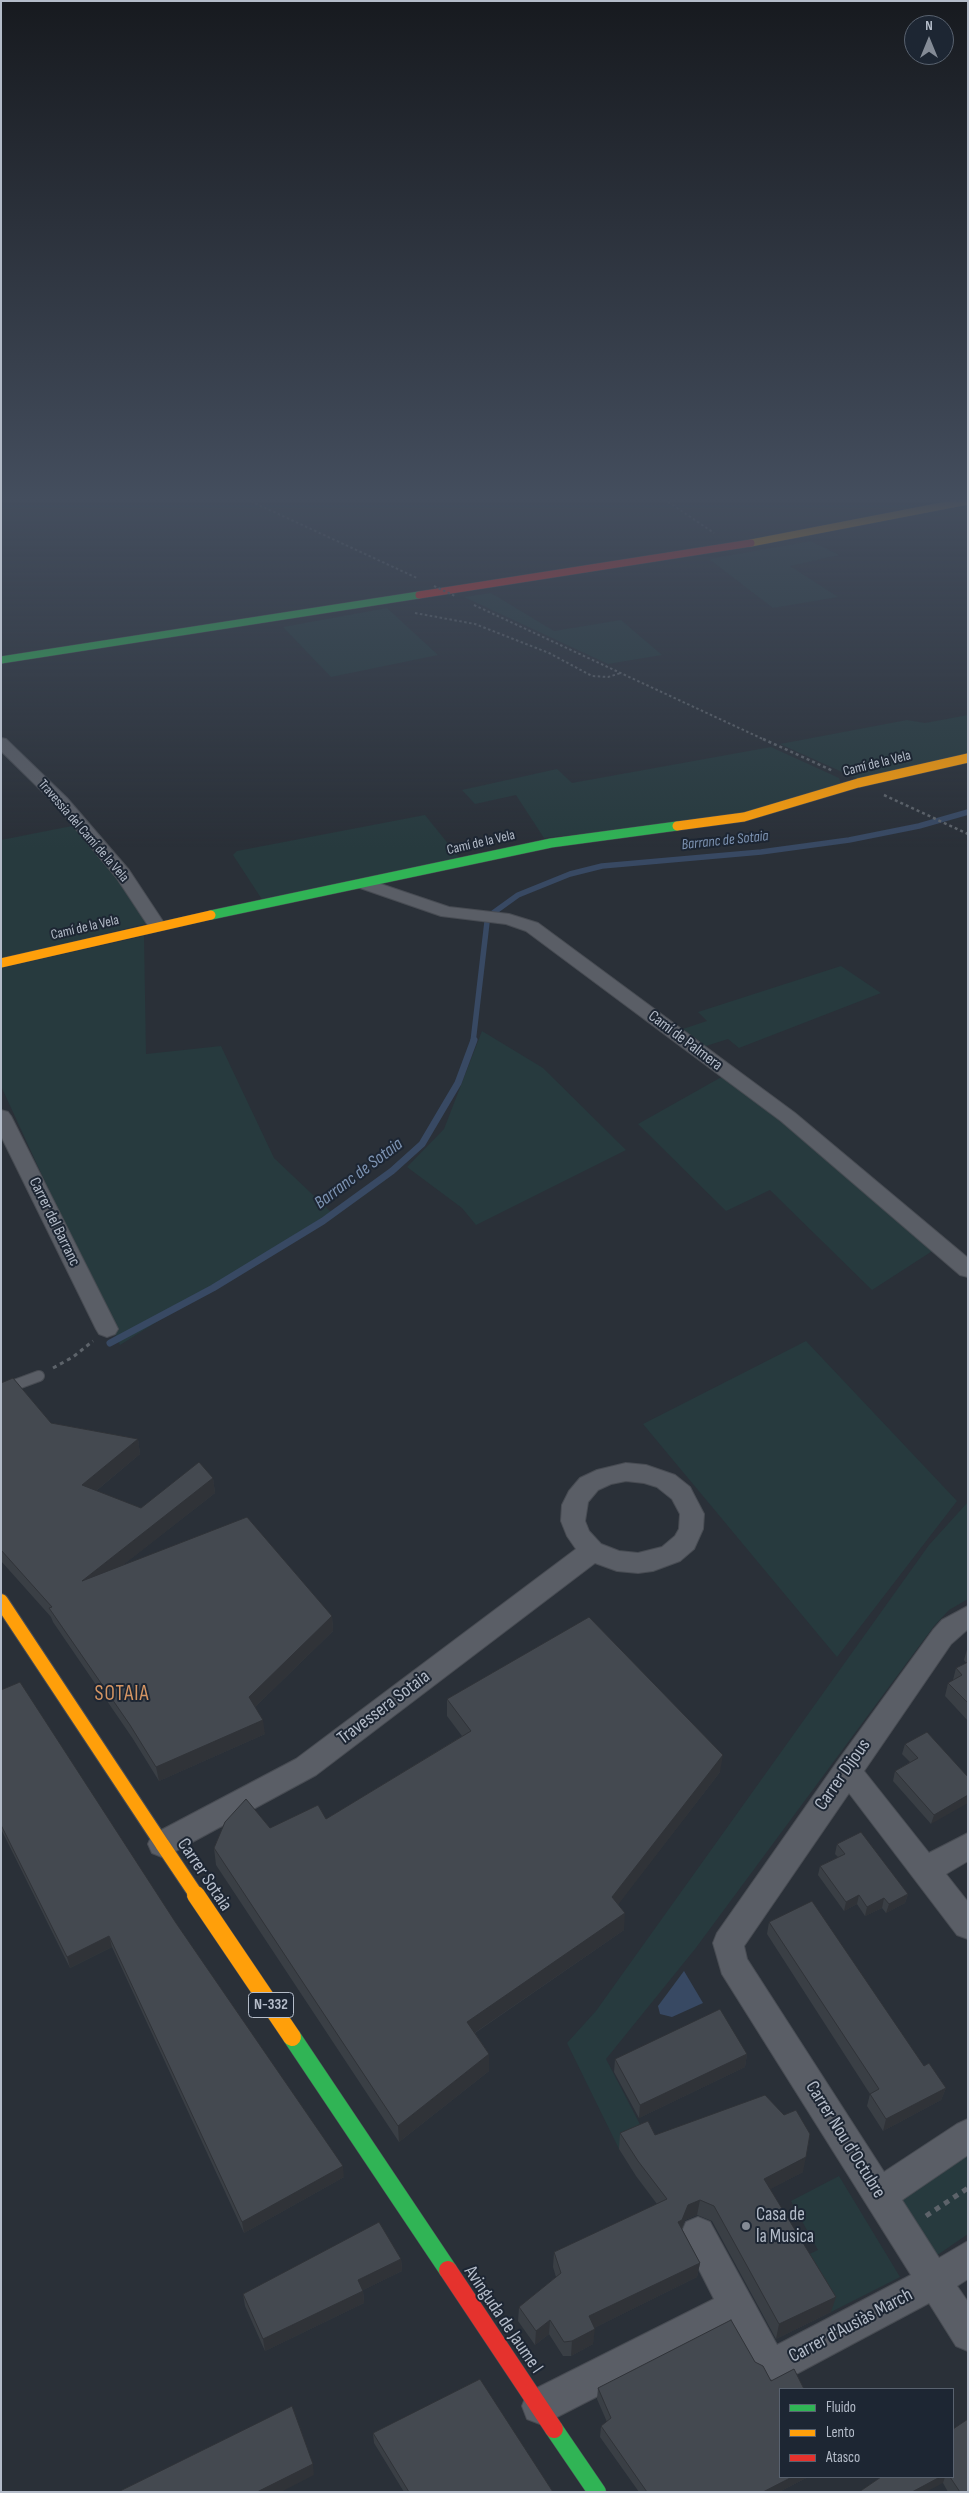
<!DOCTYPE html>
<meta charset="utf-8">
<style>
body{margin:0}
#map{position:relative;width:969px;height:2493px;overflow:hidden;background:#2a3038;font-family:"Sofia Sans Condensed",sans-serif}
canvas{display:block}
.frame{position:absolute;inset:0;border:2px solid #b4bcc9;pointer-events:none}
.legend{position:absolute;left:779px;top:2388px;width:175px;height:90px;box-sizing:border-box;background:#1d2633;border:1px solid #59626f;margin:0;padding:6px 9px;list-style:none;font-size:15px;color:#b4bcc9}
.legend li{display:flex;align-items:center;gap:10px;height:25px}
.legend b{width:25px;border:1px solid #59626f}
.north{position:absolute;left:904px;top:15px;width:50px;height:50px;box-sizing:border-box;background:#1d2633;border:1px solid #59626f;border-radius:50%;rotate:0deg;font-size:14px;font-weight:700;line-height:20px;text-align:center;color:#b4bcc9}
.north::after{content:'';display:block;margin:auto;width:18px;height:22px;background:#848b96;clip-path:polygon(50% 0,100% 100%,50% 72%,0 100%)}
</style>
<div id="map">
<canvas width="969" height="2493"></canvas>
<div class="frame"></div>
<ul class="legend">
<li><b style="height:6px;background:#30b455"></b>Fluido</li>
<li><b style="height:6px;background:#ff9f0a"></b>Lento</li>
<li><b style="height:6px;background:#e5322d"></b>Atasco</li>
</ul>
<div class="north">N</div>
</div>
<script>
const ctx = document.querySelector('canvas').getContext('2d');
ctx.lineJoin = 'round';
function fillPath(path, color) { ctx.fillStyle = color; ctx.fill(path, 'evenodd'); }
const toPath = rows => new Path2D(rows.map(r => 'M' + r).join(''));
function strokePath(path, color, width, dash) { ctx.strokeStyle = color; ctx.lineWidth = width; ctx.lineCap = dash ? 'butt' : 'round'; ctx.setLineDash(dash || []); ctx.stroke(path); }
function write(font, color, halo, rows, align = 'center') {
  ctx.font = font + ' "Sofia Sans Condensed",sans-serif'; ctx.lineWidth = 4; ctx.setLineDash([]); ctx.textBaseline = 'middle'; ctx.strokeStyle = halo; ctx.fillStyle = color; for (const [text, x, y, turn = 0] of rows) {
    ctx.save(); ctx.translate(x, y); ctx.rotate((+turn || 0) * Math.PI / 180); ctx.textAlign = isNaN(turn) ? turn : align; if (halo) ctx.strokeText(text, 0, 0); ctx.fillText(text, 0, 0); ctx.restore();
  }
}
const green = toPath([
 [811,541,839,555,790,566,838,597,773,608,709,559],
 [491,593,554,631,621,620,662,655,608,664,464,597],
 [387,608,438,655,331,677,283,627],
 [968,715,968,754,860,780,780,744,907,720,925,723],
 [771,747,839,778,841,784,751,813,698,822,544,838,516,795,475,804,462,790,557,769,572,783],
 [425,815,462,861,263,901,233,855,237,851],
 [77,825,149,923,1,959,1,840],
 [144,936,146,1054,221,1046,274,1158,331,1212,120,1345,1,1086,1,968],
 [841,966,881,993,739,1048,728,1039,706,1046,683,1029,707,1021,698,1012],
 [482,1031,543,1068,626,1150,476,1225,462,1208,407,1167,444,1129],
 [725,1075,937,1248,872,1290,770,1190,726,1211,638,1124],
 [806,1341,957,1501,837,1657,643,1424],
 [968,1502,968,1599,949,1610,934,1626,695,1949,606,2059,646,2136,619,2149,567,2043,596,2011,929,1545],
 [968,2152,968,2234,933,2258,895,2199],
 [839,2176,900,2277,831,2312,799,2259,818,2250,791,2201]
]);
const water = toPath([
 [684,1971,703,2003,672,2017,660,2014,658,2006]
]);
const streamFar1 = toPath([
 [493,913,518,895,570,874,602,866,761,852,849,840,919,826,968,812],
 [473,1042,487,922]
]);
const stream = toPath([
 [110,1343,213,1288,323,1221,392,1171,422,1144,458,1083,474,1040]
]);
const pathFar3 = toPath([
 [246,499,417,578],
 [664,499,714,533],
 [474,605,765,740],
 [415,613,475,624,549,653,592,676,608,677,621,673]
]);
const pathFar2 = toPath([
 [763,739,833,771],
 [884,795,968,834]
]);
const pathFar1 = toPath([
 [53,1368,73,1357,93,1341]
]);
const path = toPath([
 [926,2216,968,2188]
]);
const lane = toPath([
 [1,1390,39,1376]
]);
const street = toPath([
 [1,738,6,739,67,798,129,870,166,926,163,930,151,930,116,877,55,804,1,751,1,738],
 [366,879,449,907,509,914,538,923,795,1113,968,1258,968,1277,960,1275,781,1121,526,931,506,924,441,916,360,888,358,884,360,880,366,879],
 [1,1110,8,1112,11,1116,118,1329,115,1334,107,1337,99,1334,96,1329,1,1136,1,1110],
 [626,1463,646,1465,675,1475,690,1487,693,1493,704,1514,703,1529,694,1549,680,1561,653,1571,638,1573,617,1571,595,1563,316,1775,172,1853,162,1857,152,1853,148,1844,152,1835,296,1759,576,1549,567,1536,561,1521,562,1505,569,1491,580,1478,597,1470,626,1463],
 [626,1481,644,1483,657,1487,672,1499,680,1514,679,1529,675,1536,662,1547,638,1553,619,1551,601,1544,589,1531,585,1521,588,1502,598,1490,611,1484,626,1481],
 [968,1606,968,1629,951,1644,864,1771,929,1853,968,1833,968,1861,946,1874,968,1902,968,1939,957,1935,849,1793,744,1946,747,1959,884,2172,957,2124,968,2119,968,2155,902,2200,939,2258,968,2241,968,2279,957,2286,968,2302,968,2351,956,2346,929,2303,798,2373,775,2381,754,2372,729,2329,553,2419,540,2424,527,2419,522,2406,527,2393,714,2299,681,2234,686,2222,698,2217,710,2222,777,2345,911,2275,722,1974,713,1943,717,1933,837,1762,933,1630,942,1620,968,1606]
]);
const fastFar2 = toPath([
 [1,660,419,595]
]);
const fastFar1 = toPath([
 [211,915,551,843,677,826]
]);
const fast = toPath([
 [292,2037,448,2270],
 [554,2429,597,2492]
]);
const slowFar3 = toPath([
 [751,543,968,501]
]);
const slowFar2 = toPath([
 [677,826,744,817,858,783,968,758],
 [1,963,211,915]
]);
const slowFar1 = toPath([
 [1,1601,162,1844],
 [162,1844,197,1896]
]);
const slow = toPath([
 [196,1895,292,2037]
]);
const jamFar1 = toPath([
 [419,595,751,543]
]);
const jam = toPath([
 [448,2270,554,2429]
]);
const pathBridge = toPath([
 [434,586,455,596]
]);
const wall = toPath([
 [1,1383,51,1423,138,1439,140,1454,96,1491,141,1508,213,1478,215,1493,124,1564,332,1616,333,1631,255,1707,265,1734,159,1781,133,1739,53,1622,51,1617,1,1561],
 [968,1646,968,1721,945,1696,948,1683,953,1680,956,1668,966,1663,964,1660],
 [1,1690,176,1923,344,2177,244,2233,112,1947,70,1968,1,1829],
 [447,1699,720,1772,618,1904,624,1930,475,2033,489,2054,489,2071,399,2142,216,1865,214,1848,270,1828,326,1819,462,1736,447,1716],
 [905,1744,968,1777,931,1824,893,1781,895,1771,910,1762,902,1754],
 [837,1844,908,1894,905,1903,886,1913,882,1908,865,1916,857,1904,844,1911,818,1875,820,1866,838,1857,835,1854],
 [769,1922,924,2066,946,2088,941,2100,883,2131,867,2106,870,2094,767,1934],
 [747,2054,745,2067,639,2118,614,2072,615,2059],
 [620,2133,655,2135,803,2172,770,2189,831,2312,776,2339,712,2221,697,2215,685,2220,682,2229,700,2263,697,2277,594,2328,593,2344,571,2356,563,2356,549,2334,535,2345,518,2321,519,2307,556,2277,553,2267,554,2252,657,2204,636,2176,619,2149],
 [401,2259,402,2271,363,2290,364,2303,265,2351,245,2306,243,2294],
 [598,2388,780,2477,808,2477,779,2492,639,2492,600,2437,601,2426,607,2422,597,2399],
 [373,2433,553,2492,404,2492,374,2443],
 [881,2477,953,2477,968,2492,948,2492,943,2483]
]);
const shadedWall = toPath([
 [138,1439,140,1454,85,1500,82,1485],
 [213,1478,215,1493,85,1595,82,1581],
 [332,1616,333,1631,251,1711,249,1697],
 [263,1720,265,1734,159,1781,156,1767],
 [723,1755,720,1772,611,1914,612,1897],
 [968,1795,968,1803,931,1824,934,1815],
 [908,1894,905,1903,886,1913,889,1904],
 [859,1895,857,1904,844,1911,846,1902],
 [884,1898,882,1908,865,1916,867,1907],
 [625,1913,624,1930,467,2038,467,2022],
 [109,1936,112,1947,70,1968,67,1957],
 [489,2054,489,2071,399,2142,398,2126],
 [747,2054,745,2067,639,2118,640,2105],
 [946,2088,941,2100,883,2131,886,2119],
 [806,2157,803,2172,761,2194,764,2179],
 [343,2166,344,2177,244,2233,242,2222],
 [700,2200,697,2215,685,2220,679,2235,678,2222,688,2205],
 [401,2259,402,2271,359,2292,358,2280],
 [700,2263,697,2277,588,2331,589,2316],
 [363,2291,364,2303,265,2351,263,2339],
 [836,2297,831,2312,776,2339,779,2324],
 [550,2320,549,2334,535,2345,536,2331],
 [595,2329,593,2344,571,2356,572,2341],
 [313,2464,314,2475,281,2492,257,2492],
 [792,2477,808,2477,779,2492,763,2492],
 [940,2477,945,2477,943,2483,926,2492,912,2492]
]);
const building = toPath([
 [13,1378,51,1423,138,1439,82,1485,141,1508,199,1462,213,1478,82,1581,247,1517,332,1616,249,1697,263,1720,156,1767,130,1725,49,1608,52,1607,1,1550,1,1383,13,1378],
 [589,1617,723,1755,612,1897,625,1913,467,2022,489,2054,398,2126,214,1848,225,1822,246,1799,270,1828,318,1805,326,1819,471,1731,447,1699,589,1617],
 [968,1662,968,1703,948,1683,962,1675,956,1668,968,1662],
 [20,1682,176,1923,343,2166,242,2222,109,1936,67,1957,1,1825,1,1690,20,1682],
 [927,1732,968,1777,968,1795,934,1815,895,1771,918,1758,905,1744,927,1732],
 [861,1832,908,1894,889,1904,884,1898,867,1907,859,1895,846,1902,820,1866,845,1854,837,1844,861,1832],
 [812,1901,924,2066,929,2063,946,2088,886,2119,870,2094,879,2089,769,1922,812,1901],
 [720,2009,747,2054,640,2105,615,2059,720,2009],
 [765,2095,784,2115,796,2110,810,2134,806,2157,764,2179,836,2297,779,2324,714,2206,700,2200,688,2205,682,2220,678,2222,700,2263,589,2316,595,2329,572,2341,564,2342,550,2320,536,2331,519,2307,561,2273,554,2252,667,2199,638,2161,620,2133,648,2121,655,2135,765,2095],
 [379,2222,401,2259,358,2280,363,2291,263,2339,243,2294,379,2222],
 [731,2320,755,2362,763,2366,771,2381,794,2369,804,2389,780,2389,780,2477,792,2477,763,2492,647,2492,601,2426,611,2418,598,2388,731,2320],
 [480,2379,553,2492,409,2492,373,2433,480,2379],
 [292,2406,313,2464,257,2492,118,2492,292,2406],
 [968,2419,968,2492,960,2492,950,2477,953,2477,953,2429,968,2419],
 [881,2477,940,2477,912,2492,859,2492,881,2477]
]);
const markers = [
 [746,2226,5,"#848b96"]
];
const farStreetnames = [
 ["Camí de la Vela",877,764,-14],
 ["Travessia del Camí de la Vela",83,831,49],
 ["Camí de la Vela",481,843,-13],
 ["Camí de la Vela",85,928,-13]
];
const farWaternames = [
 ["Barranc de Sotaia",725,841,-6]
];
const shields = [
 [271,2005,45]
];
const shieldNames = [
 ["N-332",271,2005]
];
const streetNames = [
 ["Camí de Palmera",685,1041,37],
 ["Carrer del Barranc",54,1222,64]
];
const waterNames = [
 ["Barranc de Sotaia",359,1174,-37]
];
const nearStreetnames = [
 ["Travessera Sotaia",384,1708,-37],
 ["Carrer Dijous",843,1775,-55],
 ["Carrer Sotaia",204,1875,56],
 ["Carrer Nou d'Octubre",845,2140,58],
 ["Avinguda de Jaume I",503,2320,56],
 ["Carrer d'Ausiàs March",851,2326,-28]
];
const nearPoinames = [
 ["Casa de",756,2215],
 ["la Musica",756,2237]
];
const nearNeighbourhoodnames = [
 ["SOTAIA",122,1695]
];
fillPath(green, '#273a3e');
fillPath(water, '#384963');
strokePath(streamFar1, '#384963', 5.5);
strokePath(stream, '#384963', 7);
strokePath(lane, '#484c53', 12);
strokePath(street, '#484c53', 2);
strokePath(fastFar2, '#484c53', 8);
strokePath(fastFar1, '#484c53', 10);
strokePath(fast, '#484c53', 19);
strokePath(slowFar3, '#484c53', 8);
strokePath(slowFar2, '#484c53', 10);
strokePath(slowFar1, '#484c53', 16);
strokePath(slow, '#484c53', 19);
strokePath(jamFar1, '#484c53', 8);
strokePath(jam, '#484c53', 19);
strokePath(pathFar3, '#5d636a', 2, [2.5, 2.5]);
strokePath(pathFar2, '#5d636a', 2.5, [3, 3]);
strokePath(pathFar1, '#5d636a', 3, [4, 4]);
strokePath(path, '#5d636a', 5, [5.5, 5.5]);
strokePath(lane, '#5a5e66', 10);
fillPath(street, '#5a5e66');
strokePath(fastFar2, '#30b455', 7);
strokePath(fastFar1, '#30b455', 9);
strokePath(fast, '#30b455', 18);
strokePath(slowFar3, '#ff9f0a', 7);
strokePath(slowFar2, '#ff9f0a', 9);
strokePath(slowFar1, '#ff9f0a', 14);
strokePath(slow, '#ff9f0a', 18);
strokePath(jamFar1, '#e5322d', 7);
strokePath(jam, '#e5322d', 18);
strokePath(pathBridge, '#5d636a', 2, [2.5, 2.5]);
fillPath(wall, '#3a3f45');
fillPath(shadedWall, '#303338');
fillPath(building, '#444950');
strokePath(building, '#303338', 1);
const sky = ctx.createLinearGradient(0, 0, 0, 848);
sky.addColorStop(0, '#171a1f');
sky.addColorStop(0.59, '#444e5e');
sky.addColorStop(1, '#444e5e00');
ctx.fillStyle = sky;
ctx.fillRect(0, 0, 969, 848);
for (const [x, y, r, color] of markers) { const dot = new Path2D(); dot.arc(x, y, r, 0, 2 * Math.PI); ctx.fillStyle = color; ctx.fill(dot); strokePath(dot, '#1d2633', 2); }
write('14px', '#b4bcc9', '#1d2633', farStreetnames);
write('italic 15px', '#7c92b1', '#1d2633', farWaternames);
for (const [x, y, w] of shields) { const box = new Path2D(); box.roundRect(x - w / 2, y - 12.5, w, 25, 4); ctx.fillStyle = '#1d2633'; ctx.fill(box); strokePath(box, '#b4bcc9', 1); }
write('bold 15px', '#b4bcc9', null, shieldNames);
write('16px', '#b4bcc9', '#1d2633', streetNames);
write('italic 18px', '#7c92b1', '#1d2633', waterNames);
write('19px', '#b4bcc9', '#1d2633', nearStreetnames);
write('19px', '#b4bcc9', '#1d2633', nearPoinames, 'left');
ctx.letterSpacing = '1px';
write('21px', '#d59563', '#1d2633', nearNeighbourhoodnames);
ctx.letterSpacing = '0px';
</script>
